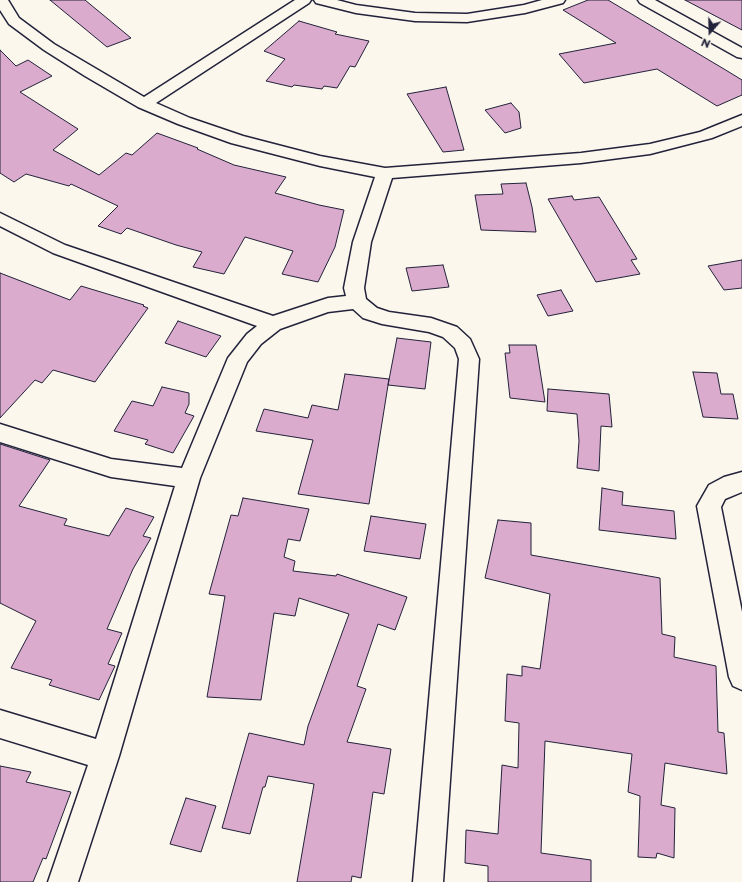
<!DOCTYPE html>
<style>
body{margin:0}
#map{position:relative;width:742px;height:882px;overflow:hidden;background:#fbf7ec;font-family:"Playpen Sans",sans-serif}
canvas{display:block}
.north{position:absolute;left:690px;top:12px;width:40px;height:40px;-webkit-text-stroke:3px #fbf7ec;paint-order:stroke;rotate:200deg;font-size:11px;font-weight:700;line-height:16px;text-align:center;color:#22223b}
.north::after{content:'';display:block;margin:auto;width:14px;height:18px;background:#22223b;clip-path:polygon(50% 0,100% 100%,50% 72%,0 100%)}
</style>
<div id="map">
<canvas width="742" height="882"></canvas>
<div class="north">N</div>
</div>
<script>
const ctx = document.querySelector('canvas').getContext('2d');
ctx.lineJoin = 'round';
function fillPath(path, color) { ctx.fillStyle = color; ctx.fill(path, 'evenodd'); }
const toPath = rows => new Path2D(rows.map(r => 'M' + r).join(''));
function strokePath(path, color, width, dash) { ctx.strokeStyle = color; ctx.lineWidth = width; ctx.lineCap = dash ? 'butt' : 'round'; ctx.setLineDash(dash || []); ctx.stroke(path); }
const building = toPath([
 [50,0,85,0,131,38,107,47,50,0],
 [588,0,608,0,724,69,742,80,742,95,717,106,657,69,584,83,559,54,616,43,563,10,588,0],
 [685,0,742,0,742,30,685,0],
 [299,21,337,32,335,34,369,41,355,67,350,66,337,88,324,86,322,89,294,85,292,87,266,81,285,59,264,51,299,21],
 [0,50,16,66,28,60,52,76,20,92,78,129,53,150,99,175,126,153,132,155,157,133,198,148,197,149,234,165,286,177,275,193,319,205,344,210,335,247,318,282,282,274,293,251,245,237,224,274,193,267,202,252,176,245,127,228,121,234,98,226,118,206,71,184,69,186,26,174,14,182,0,173,0,50],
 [446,87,464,150,443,152,407,94,446,87],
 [511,103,519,112,521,128,505,133,485,110,511,103],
 [526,183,532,207,536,232,481,230,475,195,503,194,501,184,526,183],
 [572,196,574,200,599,197,637,259,631,260,640,274,596,282,548,199,572,196],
 [742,260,742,288,724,290,708,266,742,260],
 [443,265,449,287,412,291,406,268,443,265],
 [0,273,70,300,81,286,144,305,143,306,148,308,95,382,53,370,42,383,35,380,0,418,0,273],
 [561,290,573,311,548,316,537,295,561,290],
 [178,321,221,336,206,357,165,343,178,321],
 [397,338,431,342,425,389,388,385,397,338],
 [509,345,536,345,545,402,510,398,505,353,510,353,509,345],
 [693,372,717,373,721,394,733,394,738,419,703,417,693,372],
 [345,374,389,379,369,504,298,494,313,440,256,431,264,409,308,418,312,405,338,410,345,374],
 [162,387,189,393,189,404,185,413,194,416,173,453,145,444,148,440,114,431,132,401,153,406,162,387],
 [548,389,609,394,612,427,601,426,599,471,577,468,579,441,577,414,547,411,548,389],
 [0,444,50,460,19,506,67,519,64,525,109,536,126,508,154,517,143,536,151,538,133,569,107,629,122,633,108,664,115,666,99,700,49,685,52,680,11,668,36,621,0,603,0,444],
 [602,488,623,492,622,505,674,511,676,539,599,530,602,488],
 [243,498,309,509,300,541,288,539,284,557,295,561,293,571,336,576,337,574,407,597,395,630,378,624,357,686,366,689,347,742,391,749,384,794,373,792,361,878,352,876,351,882,297,882,314,784,268,776,265,787,263,787,250,834,222,828,249,733,304,745,308,726,349,614,299,598,295,616,274,613,261,700,207,697,225,596,209,594,231,515,238,516,243,498],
 [371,516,426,524,420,559,364,551,371,516],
 [498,520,531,523,531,555,660,578,662,634,675,637,674,657,716,666,718,732,724,733,727,774,665,763,661,805,675,808,674,858,657,853,656,858,638,857,640,796,628,792,632,754,545,741,541,853,591,860,591,882,488,882,488,866,465,863,466,830,498,834,502,765,518,768,519,723,505,721,507,674,522,676,522,666,540,669,550,594,485,578,498,520],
 [0,766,31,772,26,782,71,792,46,859,43,858,33,882,0,882,0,766],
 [186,798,216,806,201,852,170,844,186,798]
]);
const street = toPath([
 [0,0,8,0,19,18,54,44,144,97,295,0,311,0,309,3,156,103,190,118,243,136,320,156,385,168,581,153,650,144,700,132,742,115,742,126,712,138,650,154,581,163,392,178,371,242,364,288,366,299,377,308,389,312,431,318,457,327,470,339,479,359,443,882,413,882,459,359,455,348,443,337,429,332,382,324,363,318,353,309,328,312,280,329,261,344,247,362,200,478,119,756,78,882,48,882,88,765,0,738,0,710,96,739,175,486,111,477,0,442,0,424,111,459,182,468,228,358,247,334,257,326,53,253,0,226,0,213,65,245,273,316,328,298,346,296,344,288,353,242,375,177,320,166,231,143,178,124,138,107,85,76,44,50,9,24,0,10,0,0],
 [314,0,337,0,356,5,415,13,467,14,524,5,542,0,565,0,563,3,525,13,467,22,415,21,356,13,316,3,314,0],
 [742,472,742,492,725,499,721,507,742,612,742,690,733,686,729,677,697,506,709,485,724,477,742,472]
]);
const secondary = toPath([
 [638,0,655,0,742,48,742,58,737,57,640,3,638,0]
]);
fillPath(building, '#daabcc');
strokePath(building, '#22223b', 1);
strokePath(street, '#22223b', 3);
strokePath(secondary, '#22223b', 3);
fillPath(street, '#fbf7ec');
fillPath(secondary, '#fbf7ec');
</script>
